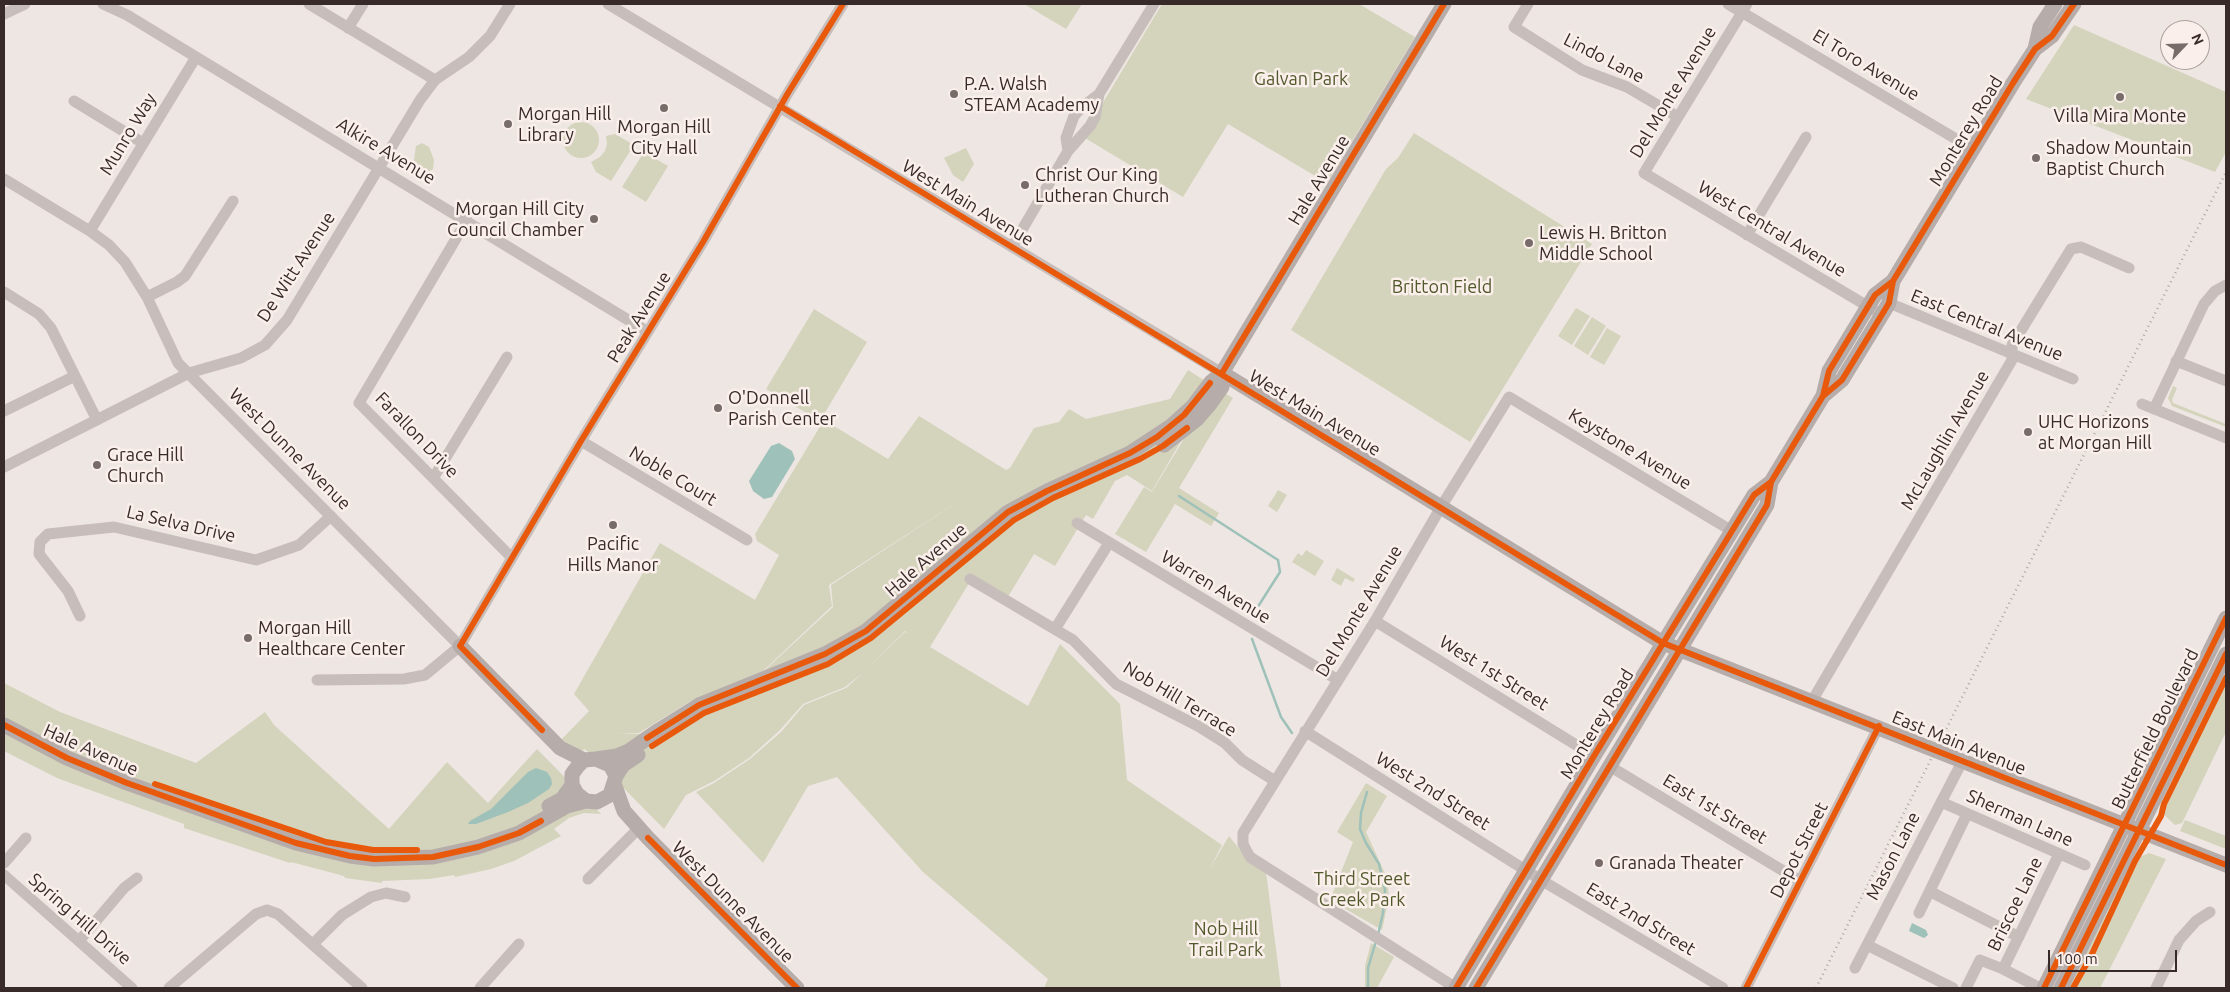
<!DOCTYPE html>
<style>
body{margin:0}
#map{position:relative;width:2230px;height:992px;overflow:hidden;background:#eee6e2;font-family:Ubuntu,sans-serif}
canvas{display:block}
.frame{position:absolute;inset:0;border:5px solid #382a29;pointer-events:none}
.north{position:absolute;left:2160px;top:20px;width:50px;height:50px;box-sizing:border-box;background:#faefea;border:1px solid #aca09d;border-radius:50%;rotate:66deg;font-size:14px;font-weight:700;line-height:20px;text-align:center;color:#382a29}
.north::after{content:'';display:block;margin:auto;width:18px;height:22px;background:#786c6a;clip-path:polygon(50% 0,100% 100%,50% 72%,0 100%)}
.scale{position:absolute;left:2048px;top:950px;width:129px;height:22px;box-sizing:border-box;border:2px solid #382a29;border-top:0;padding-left:6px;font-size:15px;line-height:18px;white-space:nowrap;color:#382a29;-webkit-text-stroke:4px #faefea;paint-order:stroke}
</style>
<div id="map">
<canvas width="2230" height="992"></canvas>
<div class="frame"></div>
<div class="north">N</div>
<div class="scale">100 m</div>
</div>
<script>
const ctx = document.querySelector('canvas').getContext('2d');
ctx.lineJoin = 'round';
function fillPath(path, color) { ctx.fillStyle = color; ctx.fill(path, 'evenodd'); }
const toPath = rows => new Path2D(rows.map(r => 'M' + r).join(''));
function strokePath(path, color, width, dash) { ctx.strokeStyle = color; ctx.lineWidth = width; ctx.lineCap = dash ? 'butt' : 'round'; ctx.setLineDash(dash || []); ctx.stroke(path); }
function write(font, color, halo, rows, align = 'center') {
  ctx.font = font + ' Ubuntu,sans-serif'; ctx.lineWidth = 5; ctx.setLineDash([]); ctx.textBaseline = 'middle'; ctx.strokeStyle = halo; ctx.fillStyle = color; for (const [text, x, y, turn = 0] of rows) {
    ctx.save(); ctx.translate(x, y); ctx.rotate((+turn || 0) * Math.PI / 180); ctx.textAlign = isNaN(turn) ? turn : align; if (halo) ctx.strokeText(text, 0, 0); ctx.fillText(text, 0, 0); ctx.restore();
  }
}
const green = toPath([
 [1024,4,1082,4,1066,29],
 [1162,4,1359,4,1415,37,1327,183,1228,124,1183,197,1085,138,1104,101],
 [2074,25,2226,92,2226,152,2215,172,2026,99],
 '563 140a18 18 0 1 1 36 0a18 18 0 1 1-36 0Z',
 [1414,133,1592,244,1470,442,1291,330,1386,169,1398,158],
 [615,134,634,145,611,181,596,172,591,162,600,157,605,151,607,144,606,136],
 [422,143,429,147,434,160,433,169,425,174,421,172,414,160,416,146],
 [966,148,974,164,963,182,953,175,944,158],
 [644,152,668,166,646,202,622,187],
 [1576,308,1590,316,1572,345,1558,336],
 [814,309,867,342,820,421,766,389],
 [1592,317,1606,326,1588,355,1574,346],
 [1607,328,1621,336,1604,365,1590,357],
 [1188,370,1213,386,1152,491,1127,475,1115,481,1093,519,1086,515,1055,566,1034,554,1006,600,971,580,930,647,1028,706,1060,644,1120,704,1127,780,1222,845,1209,870,1229,836,1244,855,1266,872,1281,988,1044,988,1048,979,923,872,837,777,808,786,763,863,696,792,714,783,750,759,781,732,804,705,846,688,864,672,905,632,908,633,905,631,864,672,845,687,803,704,780,730,749,758,714,781,686,795,664,829,585,749,574,755,560,741,589,711,574,694,660,543,755,600,779,555,757,541,755,534,824,420,888,459,919,416,1006,470,1010,468,1034,428,1059,422,1069,409,1086,419,1170,399],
 [971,493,831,585,833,607,764,671,690,702,640,734,618,733,639,733,689,702,763,671,832,606,829,585],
 [2173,386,2177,388,2172,400,2173,403,2226,424,2226,427,2172,406,2168,398],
 [1215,387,1233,398,1179,488,1219,513,1211,526,1175,504,1146,552,1115,534,1144,487,1152,492],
 [1278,490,1287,495,1277,512,1268,506],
 [1306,550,1324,561,1315,576,1292,562,1298,553,1302,556],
 [1337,568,1355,579,1353,582,1345,578,1341,586,1331,580],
 [2226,670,2226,732,2182,823,2175,825,2159,810,2162,799],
 [4,683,60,712,196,763,265,712,274,725,389,829,447,762,488,803,537,749,601,814,584,813,569,818,554,829,561,836,514,861,491,869,455,877,454,875,429,879,382,881,382,883,345,878,344,876,291,862,290,863,184,828,184,824,57,778,4,751],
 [1366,783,1387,796,1366,832,1387,878,1389,897,1382,930,1330,900,1353,842,1337,832],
 [2185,820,2226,836,2226,849,2180,831],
 [2149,853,2166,859,2100,988,2068,988,2132,860],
 [1371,943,1394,957,1377,988,1365,988,1365,966]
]);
const water = toPath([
 [779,443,792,451,795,459,772,497,764,499,753,491,749,481,771,446],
 [536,768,547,772,551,778,552,784,549,789,528,803,508,812,476,824,468,824,470,821,491,809,528,772],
 [1912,923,1926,930,1928,935,1924,938,1909,931]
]);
const stream = toPath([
 [1179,496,1278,560,1280,572,1252,616],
 [1252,639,1281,717,1292,733],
 [1367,792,1361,813,1360,829,1366,843,1379,864,1385,890,1383,913,1378,935],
 [1368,988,1368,968,1376,941]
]);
const minor = toPath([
 [103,4,127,15,648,332],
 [309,4,435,80],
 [608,4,1222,373],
 [1528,4,1514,27,1582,70,1627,87,1678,117],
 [1728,4,1973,149],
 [1747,4,1644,173,1874,310],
 [4,14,25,4],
 [348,28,363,4],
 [74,101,143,143],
 [1068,151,1066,138,1074,116,1082,107,1099,94,1154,4],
 [4,179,90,231,109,245,125,262,147,297,178,363,460,646],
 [467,220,359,403,512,558],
 [90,231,196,57],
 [1747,235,1806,137],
 [1012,247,1068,151,1090,126,1095,117,1099,94],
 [4,292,39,314,51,328,75,376,4,411],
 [147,297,177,282,185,276,233,201],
 [1889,303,2073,379],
 [2176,361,2226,381],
 [75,376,97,420],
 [2142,404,2226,438],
 [2154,409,2204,304,2215,291,2226,285],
 [581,441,747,540],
 [4,467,189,373,241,358,265,345,287,320,420,100,435,80,469,57,490,36,510,4],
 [434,477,507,357],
 [1077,523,1338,680],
 [970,579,1073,640,1116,684,1198,726,1225,743,1242,760,1275,781],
 [80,616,68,591,39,554,40,542,48,534,114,527,256,560,299,545,331,516],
 [1375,621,1594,756],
 [1055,629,1109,543],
 [317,680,404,679,425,675,460,646,581,441,703,242,788,93,843,4],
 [1812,701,2012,360,2012,345,2071,249,2081,247,2129,268],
 [1305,731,1541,880,1723,988],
 [1611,767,1800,881],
 [1941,802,2085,865],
 [4,863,26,838],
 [4,875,132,988],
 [588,879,640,827],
 [1931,892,2019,937],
 [1919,913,1967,814],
 [79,941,124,888,137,878],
 [313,944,342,915,371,897,386,893,405,897],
 [1867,945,1953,988],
 [1855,968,1963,760],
 [2003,969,2059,854],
 [169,988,256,914,267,910,278,914,362,988],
 [480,988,519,944],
 [1456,988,1250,857,1243,844,1243,833,1375,621,1441,507,1509,397,1732,531],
 [1746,988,1879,726],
 [1966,988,1980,960,2003,969,2040,988],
 [2156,988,2179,940,2196,921,2210,912]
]);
const major = toPath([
 [2035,49,2040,27,2055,4],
 [1222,373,1663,643,2226,865],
 [1823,396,1829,371,1875,295,1893,281],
 [1164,445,1197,419,1210,404,1222,387,1222,373],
 [460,646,560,748,584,760],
 [4,725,67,758,127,783,296,843,350,856,374,859,433,857,478,847,519,833,567,806,586,801],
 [596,759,617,756,629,751,659,730,699,705,825,654,866,631,1008,512,1047,491,1130,453,1171,426,1193,406,1211,382,1222,373,1444,4],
 [596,759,610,765,616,776,610,795,597,802,586,801,577,794,572,785,572,774,578,766,584,760,596,759],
 [616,776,623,765,638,755],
 [615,786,624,811,648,838,797,988],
 [549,806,562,799,572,785],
 [1456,988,1594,756,1754,495,1771,482,1823,396,1842,380,1889,303,1893,281,2013,83,2035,49,2052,36,2074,4],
 [1476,988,1767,505,1771,482],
 [2044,988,2226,618],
 [2061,988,2226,654]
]);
const rail = toPath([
 [1816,988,2226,172]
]);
const cycleway = toPath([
 [780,106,1663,643,2226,865],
 [1222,373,1444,4],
 [1823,396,1829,371,1875,295,1893,281],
 [4,725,67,758,127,783,296,843,350,856,374,859,433,857,478,847,519,833,541,821],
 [542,730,460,646,581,441,703,242,788,93,843,4],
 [647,738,699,705,825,654,866,631,1008,512,1047,491,1130,453,1157,437,1184,415,1210,383],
 [652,746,704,713,828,664,871,638,1014,520,1053,498,1140,459,1163,446,1187,428],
 [155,784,326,842,373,850,417,850],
 [648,838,797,988],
 [1456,988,1594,756,1754,495,1771,482,1823,396,1842,380,1889,303,1893,281,2013,83,2035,49,2052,36,2074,4],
 [1476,988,1767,505,1771,482],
 [1746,988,1879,726],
 [2044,988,2226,618],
 [2061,988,2226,654],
 [2073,988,2091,956,2135,861,2161,816,2164,804,2226,678]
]);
const markers = [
 [954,94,5,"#786c6a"],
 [2120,97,5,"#786c6a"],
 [664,108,5,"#786c6a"],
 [508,124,5,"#786c6a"],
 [2036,158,5,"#786c6a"],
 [1025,185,5,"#786c6a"],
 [594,219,5,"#786c6a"],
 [1529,243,5,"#786c6a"],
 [718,408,5,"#786c6a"],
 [2028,432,5,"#786c6a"],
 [97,465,5,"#786c6a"],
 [613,525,5,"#786c6a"],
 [248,638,5,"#786c6a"],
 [1599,863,5,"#786c6a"]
];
const streetNames = [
 ["Lindo Lane",1604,58,27],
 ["El Toro Avenue",1866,65,31],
 ["Del Monte Avenue",1673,92,-59],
 ["Monterey Road",1966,131,-59],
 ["Munro Way",128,134,-59],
 ["Alkire Avenue",386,151,31],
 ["Hale Avenue",1319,180,-59],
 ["West Main Avenue",968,203,31],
 ["West Central Avenue",1772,229,31],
 ["De Witt Avenue",296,267,-57],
 ["Peak Avenue",639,317,-58],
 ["East Central Avenue",1987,325,22],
 ["West Main Avenue",1315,413,31],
 ["Farallon Drive",417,435,46],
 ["McLaughlin Avenue",1945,440,-60],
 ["West Dunne Avenue",290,449,45],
 ["Keystone Avenue",1630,449,31],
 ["Noble Court",673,476,31],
 ["La Selva Drive",181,524,13],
 ["Hale Avenue",926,560,-41],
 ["Warren Avenue",1216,587,31],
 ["Del Monte Avenue",1359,611,-59],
 ["West 1st Street",1494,673,32],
 ["Nob Hill Terrace",1180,699,31],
 ["Monterey Road",1597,724,-59],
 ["Butterfield Boulevard",2155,729,-64],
 ["East Main Avenue",1959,743,22],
 ["Hale Avenue",91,750,24],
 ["West 2nd Street",1433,791,32],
 ["East 1st Street",1715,809,31],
 ["Sherman Lane",2020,818,24],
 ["Depot Street",1799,850,-63],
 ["Mason Lane",1893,856,-63],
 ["West Dunne Avenue",733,902,45],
 ["Briscoe Lane",2015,904,-64],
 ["Spring Hill Drive",80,919,41],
 ["East 2nd Street",1641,919,31]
];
const parkNames = [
 ["Galvan Park",1301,79],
 ["Britton Field",1442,287],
 ["Third Street",1362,879],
 ["Creek Park",1362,900],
 ["Nob Hill",1226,929],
 ["Trail Park",1226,950]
];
const poiNames = [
 ["P.A. Walsh",964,84],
 ["STEAM Academy",964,105],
 ["Morgan Hill",518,114],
 ["Library",518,135],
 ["Villa Mira Monte",2120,116,"center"],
 ["Morgan Hill",664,127,"center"],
 ["City Hall",664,148,"center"],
 ["Shadow Mountain",2046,148],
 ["Baptist Church",2046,169],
 ["Christ Our King",1035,175],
 ["Lutheran Church",1035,196],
 ["Morgan Hill City",584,209,"right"],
 ["Council Chamber",584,230,"right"],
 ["Lewis H. Britton",1539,233],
 ["Middle School",1539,254],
 ["O'Donnell",728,398],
 ["Parish Center",728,419],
 ["UHC Horizons",2038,422],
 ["at Morgan Hill",2038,443],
 ["Grace Hill",107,455],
 ["Church",107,476],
 ["Pacific",613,544,"center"],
 ["Hills Manor",613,565,"center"],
 ["Morgan Hill",258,628],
 ["Healthcare Center",258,649],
 ["Granada Theater",1609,863]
];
fillPath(green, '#d4d3bc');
fillPath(water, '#9ec1b9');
strokePath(stream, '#9ec1b9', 2.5);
strokePath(minor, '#c7bebb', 11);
strokePath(major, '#b6acaa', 15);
strokePath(rail, '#afa7a5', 2.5, [1, 4]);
strokePath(cycleway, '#e8590c', 6);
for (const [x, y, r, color] of markers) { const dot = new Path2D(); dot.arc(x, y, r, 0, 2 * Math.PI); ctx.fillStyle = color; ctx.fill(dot); strokePath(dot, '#faefea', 2); }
write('18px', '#382a29', '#faefea', streetNames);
write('18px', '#51582b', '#faefea', parkNames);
write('18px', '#382a29', '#faefea', poiNames, 'left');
</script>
